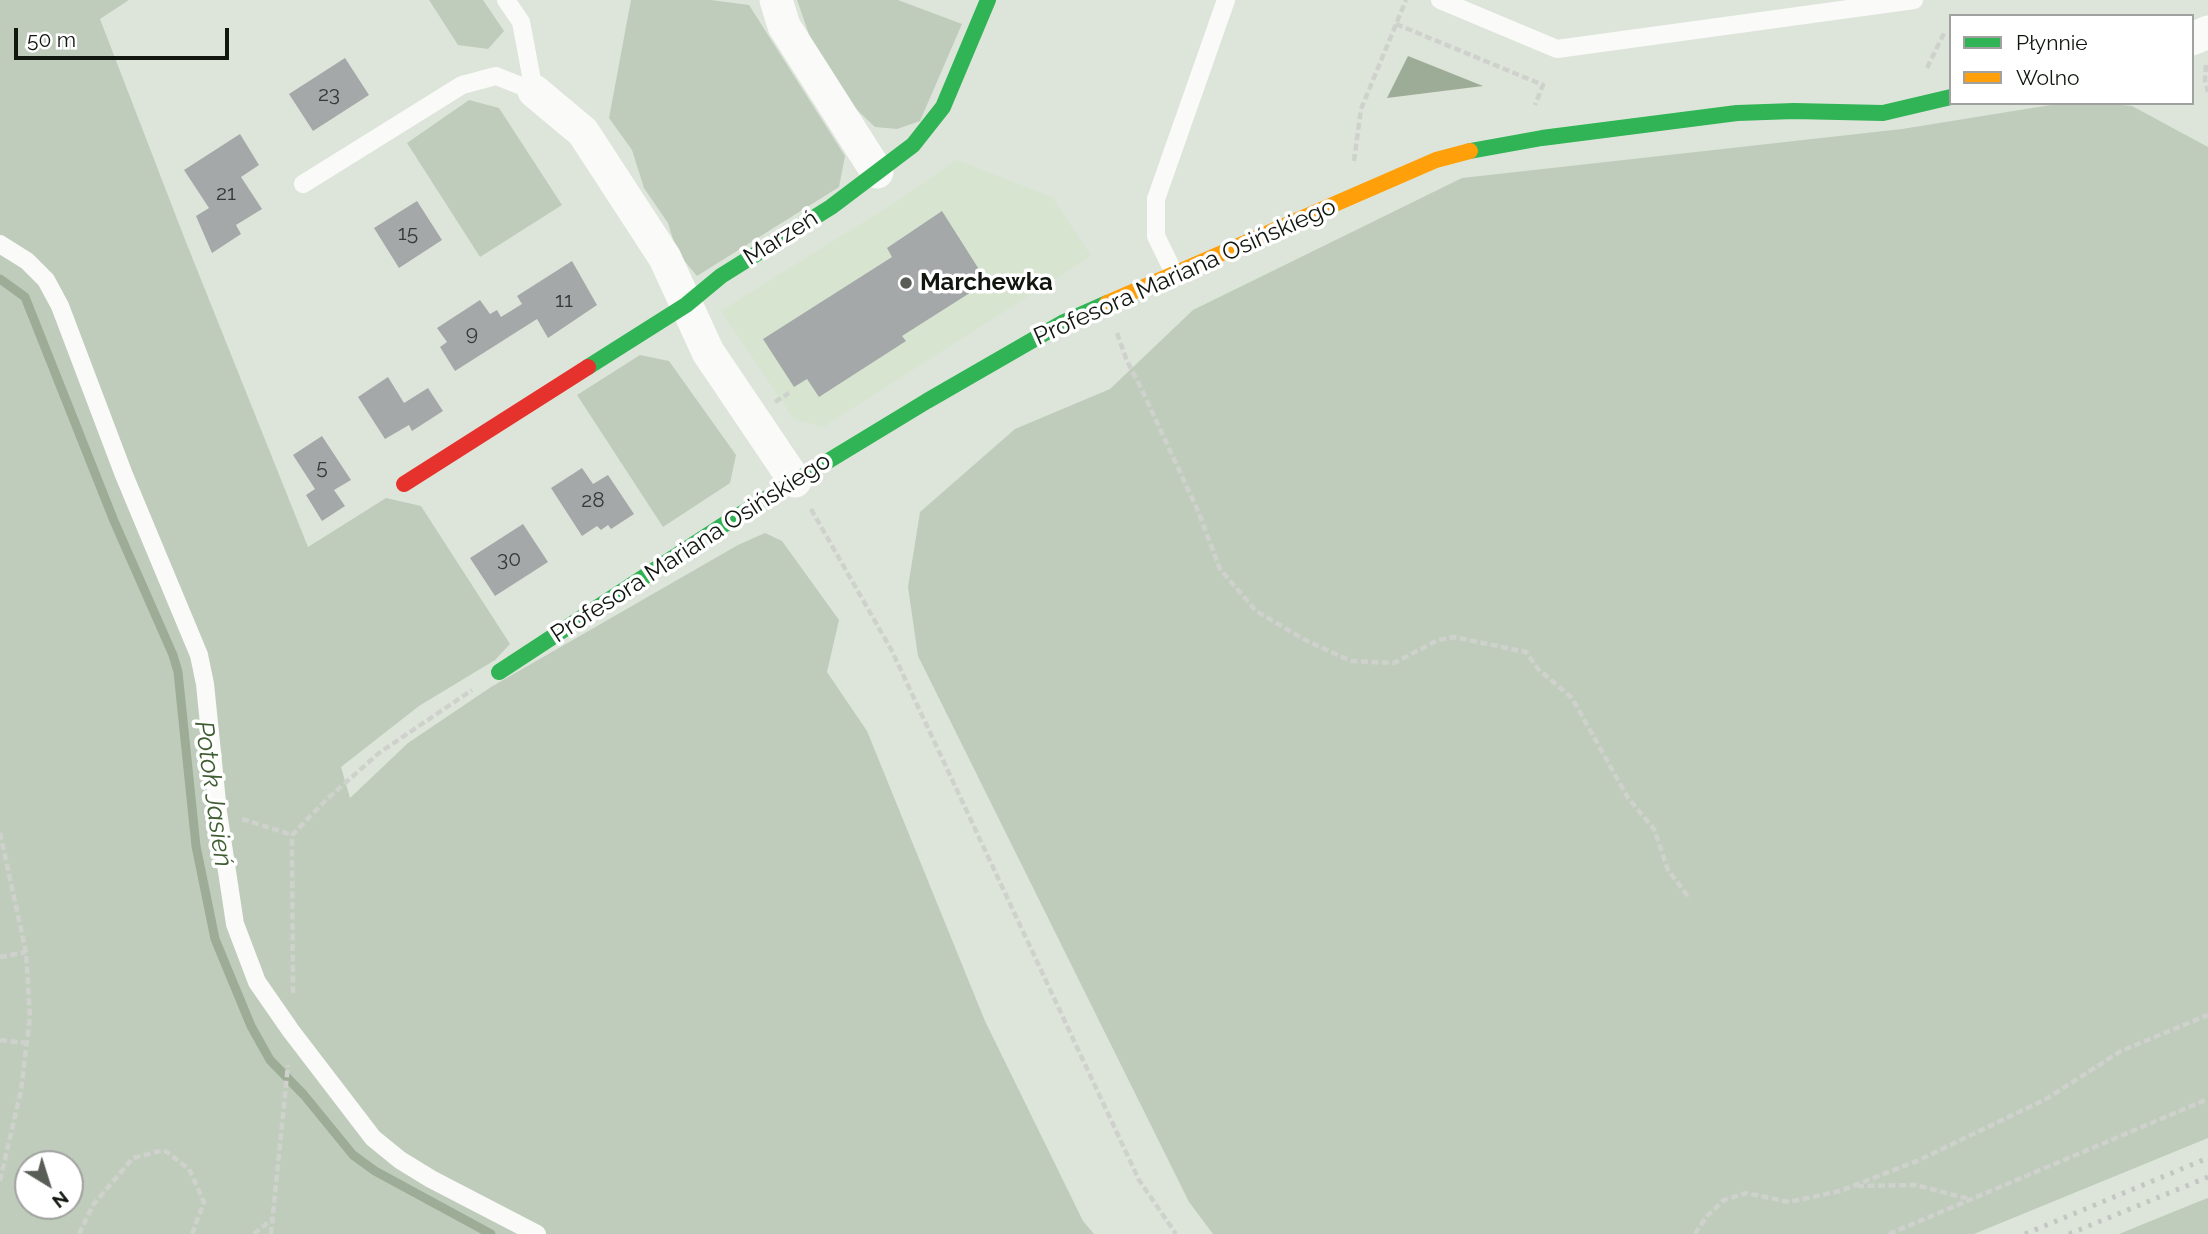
<!DOCTYPE html>
<meta charset="utf-8">
<style>
body{margin:0}
#map{position:relative;width:2208px;height:1234px;overflow:hidden;background:#dde5da;font-family:Raleway,sans-serif}
canvas{display:block}
.legend{position:absolute;left:1949px;top:14px;width:245px;height:91px;box-sizing:border-box;background:#fff;border:2px solid #a0a29f;margin:0;padding:9px 12px;list-style:none;font-size:21px;color:#11160f}
.legend li{display:flex;align-items:center;gap:14px;height:35px}
.legend b{width:35px;border:2px solid #a0a29f}
.north{position:absolute;left:14px;top:1150px;width:70px;height:70px;box-sizing:border-box;background:#fff;border:2px solid #a0a29f;border-radius:50%;rotate:142deg;font-size:19px;font-weight:700;line-height:28px;text-align:center;color:#11160f}
.north::after{content:'';display:block;margin:auto;width:24px;height:32px;background:#585e56;clip-path:polygon(50% 0,100% 100%,50% 72%,0 100%)}
.scale{position:absolute;left:14px;top:28px;width:215px;height:32px;box-sizing:border-box;border:4px solid #11160f;border-top:0;padding-left:9px;font-size:21px;line-height:24px;white-space:nowrap;color:#11160f;-webkit-text-stroke:5px #fff;paint-order:stroke}
</style>
<div id="map">
<canvas width="2208" height="1234"></canvas>
<ul class="legend">
<li><b style="height:9px;background:#30b455"></b>Płynnie</li>
<li><b style="height:9px;background:#ff9f0a"></b>Wolno</li>
</ul>
<div class="north">N</div>
<div class="scale">50 m</div>
</div>
<script>
const ctx = document.querySelector('canvas').getContext('2d');
ctx.lineJoin = 'round';
function fillPath(path, color) { ctx.fillStyle = color; ctx.fill(path, 'evenodd'); }
const toPath = rows => new Path2D(rows.map(r => 'M' + r).join(''));
function strokePath(path, color, width, dash) { ctx.strokeStyle = color; ctx.lineWidth = width; ctx.lineCap = dash ? 'butt' : 'round'; ctx.setLineDash(dash || []); ctx.stroke(path); }
function write(font, color, halo, rows, align = 'center') {
  ctx.font = font + ' Raleway,sans-serif'; ctx.lineWidth = 7; ctx.setLineDash([]); ctx.textBaseline = 'middle'; ctx.strokeStyle = halo; ctx.fillStyle = color; for (const [text, x, y, turn = 0] of rows) {
    ctx.save(); ctx.translate(x, y); ctx.rotate((+turn || 0) * Math.PI / 180); ctx.textAlign = isNaN(turn) ? turn : align; if (halo) ctx.strokeText(text, 0, 0); ctx.fillText(text, 0, 0); ctx.restore();
  }
}
const built = toPath([
 [956,160,1052,197,1091,256,823,427,794,419,721,311,899,200]
]);
const green = toPath([
 [0,0,129,0,100,19,184,237,308,547,386,498,421,506,510,644,495,660,419,706,341,767,350,798,408,743,491,687,738,545,765,533,782,541,839,620,827,672,867,731,985,1021,1083,1221,1094,1234,0,1234],
 [28,1164,70,1164,70,1206,28,1206],
 [429,0,483,0,504,31,488,49,458,45],
 [631,0,711,0,749,5,845,156,839,187,697,276,677,252,668,223,644,188,632,150,609,118],
 [797,0,898,0,962,24,920,121,897,129,875,127,856,109,812,43],
 [469,100,499,108,562,205,480,257,407,143],
 [2063,103,2105,103,2132,106,2208,147,2208,1138,1974,1234,1213,1234,1189,1202,918,656,908,587,920,512,1015,429,1110,389,1193,310,1462,178,1902,129],
 [640,355,669,361,736,455,730,483,663,527,577,395],
 [2208,1198,2208,1234,2119,1234,2195,1203]
]);
const water = toPath([
 [1408,56,1483,86,1387,98]
]);
const stream = toPath([
 [0,279,25,297,114,521,173,655,178,672,196,846,215,939,251,1026,270,1060,304,1095,353,1155,375,1171,491,1234]
]);
const building = toPath([
 [345,58,369,95,313,131,289,94],
 [240,134,259,165,241,177,262,209,236,225,241,234,212,253,196,216,209,208,184,170],
 [417,201,442,240,399,268,374,228],
 [942,211,987,282,902,336,906,341,819,397,807,379,794,387,763,339,892,257,887,248],
 [572,261,597,305,548,338,537,319,455,371,440,347,447,342,437,328,480,300,490,314,497,310,501,317,522,304,517,296],
 [388,377,404,403,428,388,443,411,412,431,409,425,385,439,358,397],
 [322,436,351,480,334,490,345,506,322,521,306,495,315,489,293,455],
 [582,468,593,484,608,475,634,514,611,529,608,525,601,530,597,526,582,536,551,488],
 [523,524,548,562,495,596,470,558]
]);
const path = toPath([
 [1396,24,1543,85,1535,105],
 [2206,65,2205,80,2208,92],
 [1927,68,1945,31],
 [1354,161,1361,109,1406,0],
 [1117,333,1127,361,1142,390,1198,511,1220,569,1256,611,1307,641,1351,661,1394,663,1438,640,1454,637,1526,652,1538,669,1572,698,1628,798,1654,829,1668,870,1690,899],
 [775,402,789,393],
 [811,509,892,651,1139,1180,1176,1234],
 [242,819,292,835],
 [0,833,26,952,30,1017,21,1090,0,1181],
 [0,957,26,952],
 [293,993,292,835,327,799,379,753,472,690],
 [0,1040,27,1043],
 [1857,1186,1916,1185,1969,1199],
 [79,1234,93,1205,133,1158,164,1150,189,1169,204,1202,192,1234],
 [254,1234,273,1218],
 [271,1234,288,1065],
 [1695,1234,1706,1217,1724,1200,1746,1193,1789,1202,1840,1191,1917,1161,2046,1099,2121,1051,2208,1015],
 [1889,1234,2208,1099]
]);
const lane = toPath([
 [506,0,521,22,534,91],
 [1440,0,1557,49,1914,0],
 [303,184,462,85,496,76,534,91],
 [0,244,27,261,46,280,60,306,124,475,199,655,205,684,218,812,235,924,257,982,291,1031,373,1138,400,1160,431,1179,537,1234],
 [1174,273,1156,236,1156,199,1226,0]
]);
const street = toPath([
 [776,0,784,26,877,172],
 [2192,39,2208,32],
 [534,91,583,132,665,258,708,352,795,481]
]);
const fast = toPath([
 [1470,151,1542,138,1737,113,1794,111,1883,113,1951,97],
 [588,367,686,305,721,276,831,207,913,145,943,107,988,0],
 [499,672,731,520,927,401,1064,322,1107,303]
]);
const slow = toPath([
 [1107,303,1436,160,1470,151]
]);
const jam = toPath([
 [404,484,588,367]
]);
const rail = toPath([
 [2025,1234,2208,1158],
 [2069,1234,2208,1177]
]);
const markers = [
 [906,283,7,"#585e56"]
];
const numberNames = [
 ["23",329,95],
 ["21",226,194],
 ["15",408,234],
 ["11",564,301],
 ["9",472,334],
 ["5",322,468],
 ["28",593,501],
 ["30",509,560]
];
const streetNames = [
 ["Marzeń",781,238,-32],
 ["Profesora Mariana Osińskiego",1185,272,-24],
 ["Profesora Mariana Osińskiego",691,548,-33]
];
const poiNames = [
 ["Marchewka",920,283]
];
const waterNames = [
 ["Potok Jasień",213,794,82]
];
fillPath(built, '#d6e4d0');
fillPath(green, '#bfccbb');
fillPath(water, '#9dac96');
strokePath(stream, '#9dac96', 9);
fillPath(building, '#a4a8a9');
strokePath(path, '#cfd1cd', 4.5, [7, 3.5]);
strokePath(lane, '#fafbf9', 18);
strokePath(street, '#fafbf9', 33);
strokePath(fast, '#30b455', 16);
strokePath(slow, '#ff9f0a', 16);
strokePath(jam, '#e5322d', 16);
strokePath(rail, '#c4c6c4', 5, [3.5, 7]);
for (const [x, y, r, color] of markers) { const dot = new Path2D(); dot.arc(x, y, r, 0, 2 * Math.PI); ctx.fillStyle = color; ctx.fill(dot); strokePath(dot, '#fff', 2.5); }
write('21px', '#363a36', null, numberNames);
write('24px', '#11160f', '#fff', streetNames);
write('bold 24px', '#11160f', '#fff', poiNames, 'left');
write('italic 26px', '#405d32', '#fff', waterNames);
</script>
